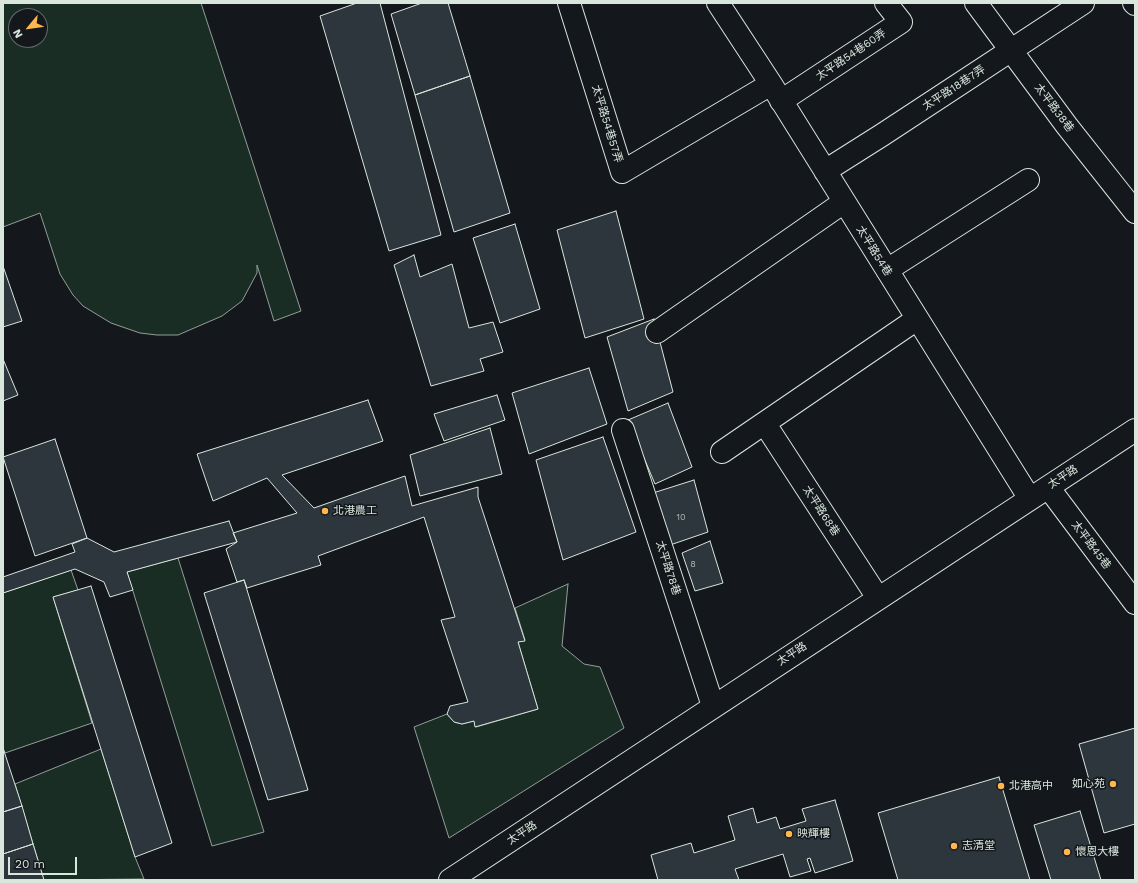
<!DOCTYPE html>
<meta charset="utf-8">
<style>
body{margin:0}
#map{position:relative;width:1138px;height:883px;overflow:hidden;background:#14181c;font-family:"Work Sans",sans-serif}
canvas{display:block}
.frame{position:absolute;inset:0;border:4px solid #d8e6dc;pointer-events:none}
.north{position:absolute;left:8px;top:8px;width:40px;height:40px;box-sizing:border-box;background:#14181c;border:1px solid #626a69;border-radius:50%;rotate:241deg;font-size:11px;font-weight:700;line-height:16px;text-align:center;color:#d8e6dc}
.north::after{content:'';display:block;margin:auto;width:14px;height:18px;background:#ffb74d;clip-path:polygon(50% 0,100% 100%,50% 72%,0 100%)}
.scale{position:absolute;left:8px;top:857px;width:69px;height:18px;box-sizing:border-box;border:2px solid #d8e6dc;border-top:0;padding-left:5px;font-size:12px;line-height:14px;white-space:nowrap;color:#d8e6dc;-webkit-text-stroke:3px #14181c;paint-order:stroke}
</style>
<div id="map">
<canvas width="1138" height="883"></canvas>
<div class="frame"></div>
<div class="north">N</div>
<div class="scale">20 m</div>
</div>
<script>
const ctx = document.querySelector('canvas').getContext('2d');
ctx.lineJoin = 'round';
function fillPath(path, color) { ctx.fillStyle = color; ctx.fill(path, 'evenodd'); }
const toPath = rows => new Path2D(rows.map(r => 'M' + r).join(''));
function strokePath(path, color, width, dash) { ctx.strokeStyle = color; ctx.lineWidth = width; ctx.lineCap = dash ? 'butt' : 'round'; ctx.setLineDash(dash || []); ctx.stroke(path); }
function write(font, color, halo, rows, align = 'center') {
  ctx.font = font + ' "Work Sans","Noto Sans TC",sans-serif'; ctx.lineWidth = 3; ctx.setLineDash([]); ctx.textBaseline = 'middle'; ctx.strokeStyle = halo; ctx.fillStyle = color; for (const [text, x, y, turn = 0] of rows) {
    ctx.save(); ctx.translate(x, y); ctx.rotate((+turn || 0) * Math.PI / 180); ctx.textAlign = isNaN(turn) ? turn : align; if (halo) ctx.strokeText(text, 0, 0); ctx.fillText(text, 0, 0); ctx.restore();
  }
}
const green = toPath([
 [3,3,201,3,301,311,274,321,257,265,257,273,242,301,222,316,178,335,157,335,140,333,111,323,83,306,73,295,60,274,40,213,3,227,3,3],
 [16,16,40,16,40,40,16,40,16,16],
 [178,558,264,832,212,846,127,572,178,558],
 [71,570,78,590,53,597,92,723,5,753,3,748,3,593,71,570],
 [568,584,562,646,584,664,600,667,624,728,449,838,414,727,447,714,454,722,462,724,474,721,476,727,538,709,518,642,525,640,515,608,568,584],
 [101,749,135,857,144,879,44,880,15,784,101,749]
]);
const building = toPath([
 [357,3,380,3,441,235,389,251,320,16,357,3],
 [422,3,448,3,470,76,415,95,391,14,422,3],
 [470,76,510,213,454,232,415,95,470,76],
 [616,211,644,319,585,338,557,230,616,211],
 [515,224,540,309,500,323,473,238,515,224],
 [414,255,420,277,452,264,469,328,493,322,503,352,480,359,484,371,431,386,394,265,414,255],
 [3,266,22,321,3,327,3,266],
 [654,319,673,392,628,411,607,337,654,319],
 [3,359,18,395,3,401,3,359],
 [589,368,607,424,529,454,512,393,589,368],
 [497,395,505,420,444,441,434,414,497,395],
 [368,400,383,441,282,475,314,508,405,476,412,506,478,487,478,497,525,641,518,642,538,709,475,727,474,721,462,724,454,722,447,714,450,706,468,702,441,620,455,617,424,517,318,556,321,565,247,588,244,580,237,582,226,549,237,542,233,533,297,513,267,478,213,501,197,454,368,400],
 [668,403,692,467,655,484,628,420,668,403],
 [490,428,502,474,420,496,410,455,490,428],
 [603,437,636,532,563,560,536,460,603,437],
 [55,439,87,538,35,556,3,457,55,439],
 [694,480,708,532,670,545,653,493,694,480],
 [229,521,237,542,127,572,133,590,110,597,104,582,75,569,3,593,3,577,75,552,72,544,87,538,114,552,229,521],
 [710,541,723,583,695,591,682,553,710,541],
 [244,580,308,790,268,800,204,593,244,580],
 [91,586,172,843,135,857,53,597,91,586],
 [1135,728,1135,824,1104,833,1079,744,1135,728],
 [3,748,22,806,3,812,3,748],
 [999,777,1030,880,898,880,878,813,999,777],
 [835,800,853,861,815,873,810,858,807,859,811,871,790,877,783,854,735,869,739,880,658,880,651,855,691,843,694,853,735,840,728,816,753,808,757,823,776,817,780,829,806,821,802,809,835,800],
 [22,806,33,844,3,854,3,812,22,806],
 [1080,811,1101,880,1051,880,1034,825,1080,811],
 [33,844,44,880,3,880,3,854,33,844]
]);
const minor = toPath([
 [569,3,622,172,771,84],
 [718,3,771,84,1030,499],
 [976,3,1067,126,1135,212],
 [1134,3,1135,4],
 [781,101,901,22,886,3],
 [825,171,882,135,1083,3],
 [887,270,1028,180],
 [657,332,844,202],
 [765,424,878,598],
 [623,430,713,706],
 [722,452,917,319],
 [1048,487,1135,603],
 [450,880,1135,430]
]);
const markers = [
 [325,511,4,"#ffb74d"],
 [1113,784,4,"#ffb74d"],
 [1001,786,4,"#ffb74d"],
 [789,834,4,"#ffb74d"],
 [954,846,4,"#ffb74d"],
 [1067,852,4,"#ffb74d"]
];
const numberNames = [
 ["10",681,517],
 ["8",693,564]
];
const streetNames = [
 ["太平路54巷60弄",851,55,-34],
 ["太平路18巷7弄",954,88,-33],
 ["太平路38巷",1054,108,53],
 ["太平路54巷57弄",607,124,73],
 ["太平路54巷",874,251,58],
 ["太平路",1063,477,-33],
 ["太平路68巷",821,511,57],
 ["太平路45巷",1091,545,53],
 ["太平路78巷",668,568,72],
 ["太平路",792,654,-33],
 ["太平路",522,833,-33]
];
const poiNames = [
 ["北港農工",333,511],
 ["如心苑",1105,784,"right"],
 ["北港高中",1009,786],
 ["映輝樓",797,834],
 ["志清堂",962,846],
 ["懷恩大樓",1075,852]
];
fillPath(green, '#1a2d24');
strokePath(green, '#939e99', 1);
fillPath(building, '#2c363c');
strokePath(building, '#d8e6dc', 1);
strokePath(minor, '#d8e6dc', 24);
strokePath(minor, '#14181c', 22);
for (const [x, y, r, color] of markers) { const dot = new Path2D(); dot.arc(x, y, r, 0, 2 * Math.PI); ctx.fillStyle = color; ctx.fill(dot); strokePath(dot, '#14181c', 1.5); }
write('9px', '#adbab4', null, numberNames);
write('11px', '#d8e6dc', '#14181c', streetNames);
write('11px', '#d8e6dc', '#14181c', poiNames, 'left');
</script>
